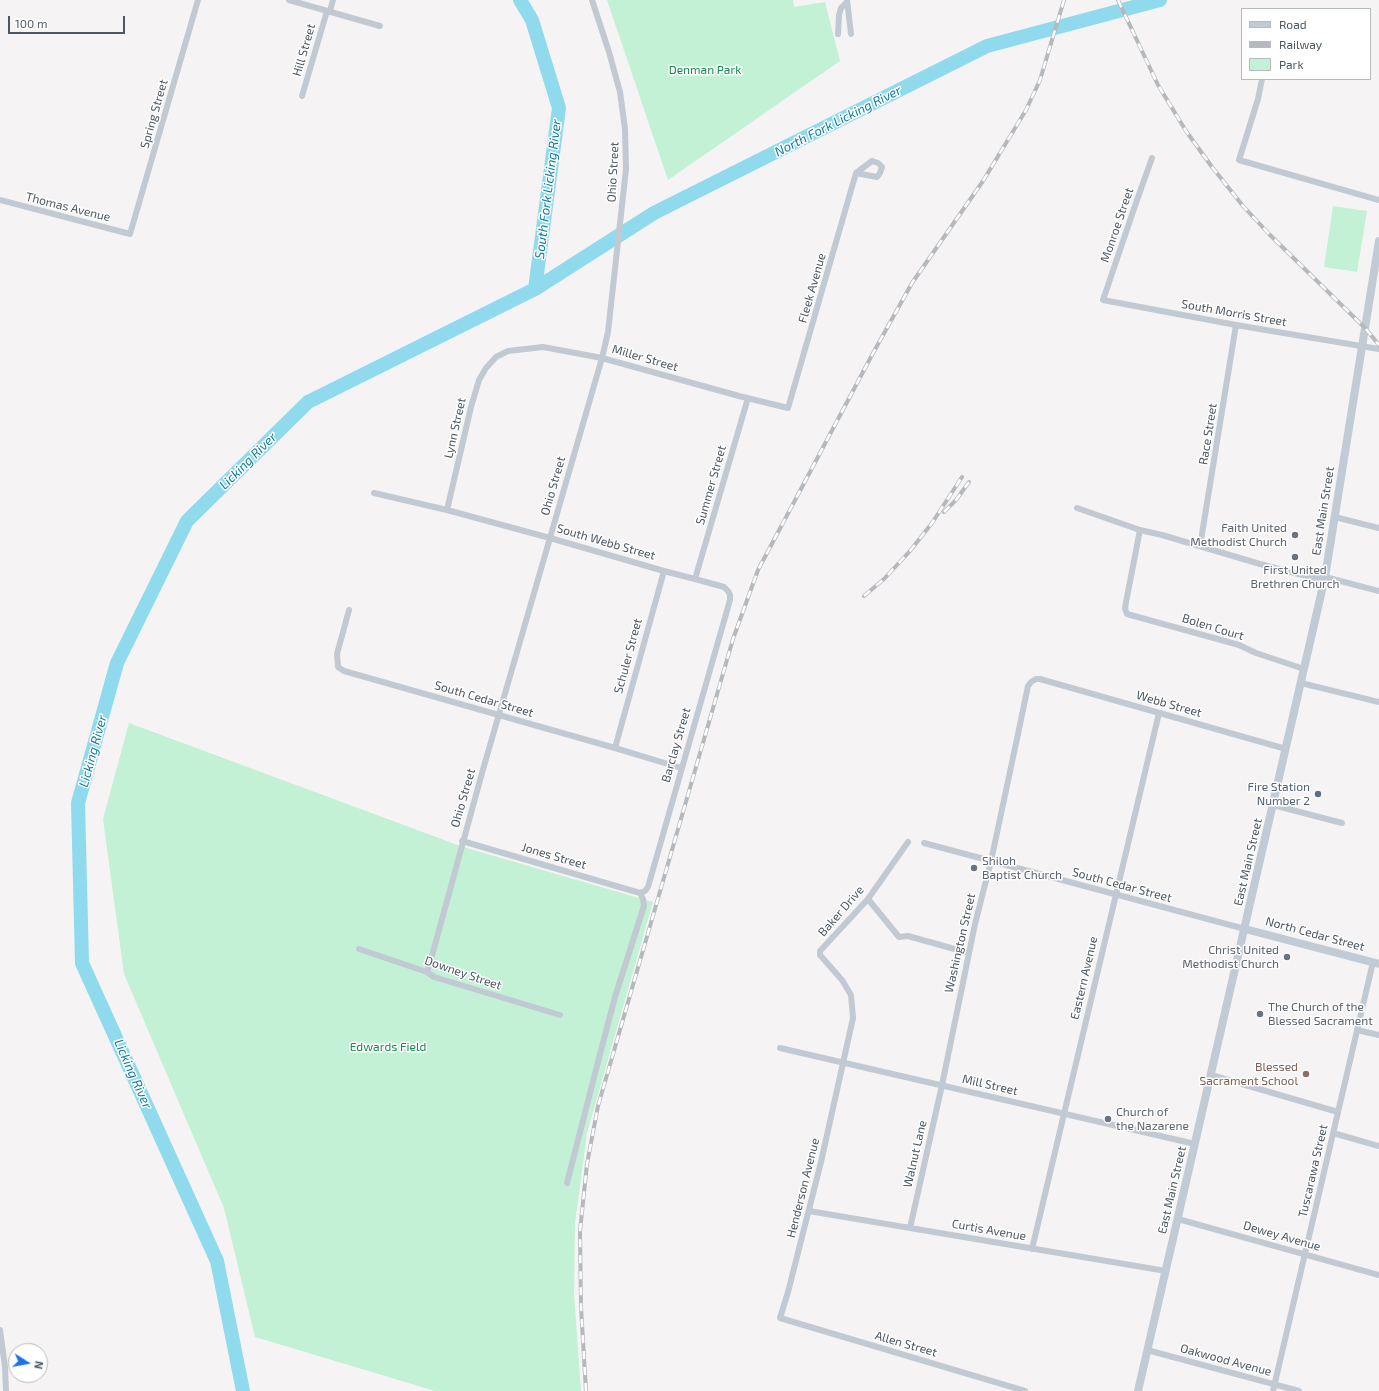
<!DOCTYPE html>
<style>
body{margin:0}
#map{position:relative;width:1379px;height:1391px;overflow:hidden;background:#f5f3f3;font-family:"Exo 2",sans-serif}
canvas{display:block}
.legend{position:absolute;left:1241px;top:8px;width:130px;height:72px;box-sizing:border-box;background:#fff;border:1px solid #b7bbc0;margin:0;padding:5px 7px;list-style:none;font-size:12px;color:#4a5661}
.legend li{display:flex;align-items:center;gap:8px;height:20px}
.legend b{width:20px;border:1px solid #b7bbc0}
.north{position:absolute;left:8px;top:1343px;width:40px;height:40px;box-sizing:border-box;background:#fff;border:1px solid #b7bbc0;border-radius:50%;rotate:101deg;font-size:11px;font-weight:700;line-height:16px;text-align:center;color:#4a5661}
.north::after{content:'';display:block;margin:auto;width:14px;height:18px;background:#1a73e8;clip-path:polygon(50% 0,100% 100%,50% 72%,0 100%)}
.scale{position:absolute;left:8px;top:16px;width:117px;height:18px;box-sizing:border-box;border:2px solid #4a5661;border-top:0;padding-left:5px;font-size:12px;line-height:14px;white-space:nowrap;color:#4a5661;-webkit-text-stroke:3px #fff;paint-order:stroke}
</style>
<div id="map">
<canvas width="1379" height="1391"></canvas>
<ul class="legend">
<li><b style="height:5px;background:#c1cbd6"></b>Road</li>
<li><b style="height:5px;background:#b5b8bd"></b>Railway</li>
<li><b style="height:11px;background:#c3f1d5"></b>Park</li>
</ul>
<div class="north">N</div>
<div class="scale">100 m</div>
</div>
<script>
const ctx = document.querySelector('canvas').getContext('2d');
ctx.lineJoin = 'round';
function fillPath(path, color) { ctx.fillStyle = color; ctx.fill(path, 'evenodd'); }
const toPath = rows => new Path2D(rows.map(r => 'M' + r).join(''));
function strokePath(path, color, width, dash) { ctx.strokeStyle = color; ctx.lineWidth = width; ctx.lineCap = dash ? 'butt' : 'round'; ctx.setLineDash(dash || []); ctx.stroke(path); }
function write(font, color, halo, rows, align = 'center') {
  ctx.font = font + ' "Exo 2",sans-serif'; ctx.lineWidth = 3; ctx.setLineDash([]); ctx.textBaseline = 'middle'; ctx.strokeStyle = halo; ctx.fillStyle = color; for (const [text, x, y, turn = 0] of rows) {
    ctx.save(); ctx.translate(x, y); ctx.rotate((+turn || 0) * Math.PI / 180); ctx.textAlign = isNaN(turn) ? turn : align; if (halo) ctx.strokeText(text, 0, 0); ctx.fillText(text, 0, 0); ctx.restore();
  }
}
const green = toPath([
 [607,0,793,0,794,7,825,2,840,61,668,180],
 [1333,206,1367,211,1357,272,1324,267],
 [129,723,463,847,653,902,587,1133,575,1223,574,1294,581,1391,435,1391,255,1337,224,1208,124,974,103,819]
]);
const river = toPath([
 [520,0,532,20,559,108,535,289],
 [243,1391,217,1261,82,963,78,803,117,663,187,521,308,402,535,289,654,213,987,46,1160,0]
]);
const street = toPath([
 [289,0,380,26],
 [847,0,851,34],
 [330,11,333,0],
 [838,34,839,15,841,8,847,2],
 [1262,79,1258,99,1239,160,1379,200],
 [302,96,327,11],
 [1152,158,1137,200,1103,300,1236,325,1379,349],
 [872,161,878,163,882,167,880,173,877,177,856,173,872,161],
 [0,200,130,234,198,0],
 [374,493,447,510,550,538,664,571,695,579,724,587,728,591,730,595,730,600,648,887,645,891,640,893],
 [1077,508,1140,530,1162,535,1260,564,1314,578,1325,577,1379,591],
 [447,510,471,407,479,380,486,368,496,357,508,351,543,347,602,358,739,396,788,408,856,173],
 [1335,517,1379,528],
 [1140,530,1126,602,1125,609,1127,614,1239,645,1256,653,1304,669],
 [1200,546,1236,325],
 [695,579,748,398],
 [349,610,337,654,338,667,344,671,615,748,681,768],
 [1301,683,1379,702],
 [615,748,664,571],
 [1273,805,1342,823],
 [462,841,640,893],
 [908,842,868,899,820,951,820,955,842,980,851,995,853,1018,821,1162,788,1292,780,1318,1025,1391],
 [924,843,1245,929],
 [868,899,899,937,908,936,969,953],
 [359,949,427,972,434,977,560,1015],
 [427,972,433,952,482,773,602,358,608,332,626,169,625,129,620,92,609,52,592,0],
 [1357,1030,1379,1035],
 [780,1048,1195,1144],
 [1211,1075,1338,1112],
 [1333,1133,1379,1146],
 [567,1183,600,1054,615,997,644,906,643,899,640,893],
 [809,1211,1166,1271],
 [1178,1219,1379,1275],
 [910,1228,942,1085,975,924,991,861,1018,734,1028,686,1031,682,1036,679,1040,679,1286,749],
 [1032,1249,1159,713],
 [0,1330,5,1367,6,1391],
 [1147,1350,1299,1391],
 [1273,1391,1373,962]
]);
const secondary = toPath([
 [1245,929,1379,964],
 [1138,1391,1325,577,1379,241]
]);
const rail = toPath([
 [1118,0,1158,85,1186,131,1212,167,1243,206,1270,235,1365,328,1379,345],
 [944,512,956,500,969,482],
 [864,596,884,579,910,551,932,523,962,477],
 [586,1391,581,1307,580,1231,587,1164,598,1106,733,639,758,570,872,355,912,283,983,181,1026,110,1040,80,1064,0]
]);
const markers = [
 [1295,535,4,"#6b7280"],
 [1295,557,4,"#6b7280"],
 [1318,794,4,"#5c6f8a"],
 [974,868,4,"#6b7280"],
 [1287,957,4,"#6b7280"],
 [1260,1014,4,"#6b7280"],
 [1306,1074,4,"#8d6e63"],
 [1108,1119,4,"#6b7280"]
];
const streetNames = [
 ["Hill Street",304,50,-74],
 ["Spring Street",154,114,-74],
 ["Ohio Street",613,172,-87],
 ["Thomas Avenue",68,207,14],
 ["Monroe Street",1117,225,-71],
 ["Fleek Avenue",812,288,-74],
 ["South Morris Street",1234,313,10],
 ["Miller Street",645,358,16],
 ["Lynn Street",455,428,-77],
 ["Race Street",1208,434,-81],
 ["Summer Street",711,485,-74],
 ["Ohio Street",553,486,-74],
 ["East Main Street",1323,511,-81],
 ["South Webb Street",606,542,16],
 ["Bolen Court",1213,627,17],
 ["Schuler Street",628,656,-75],
 ["South Cedar Street",484,699,16],
 ["Webb Street",1169,704,16],
 ["Barclay Street",676,745,-74],
 ["Ohio Street",463,798,-74],
 ["Jones Street",554,856,16],
 ["East Main Street",1248,862,-77],
 ["South Cedar Street",1122,885,15],
 ["Baker Drive",841,911,-49],
 ["North Cedar Street",1315,934,15],
 ["Washington Street",960,943,-77],
 ["Downey Street",463,973,19],
 ["Eastern Avenue",1084,978,-77],
 ["Mill Street",990,1085,13],
 ["Walnut Lane",915,1154,-77],
 ["Tuscarawa Street",1313,1171,-77],
 ["Henderson Avenue",803,1188,-76],
 ["East Main Street",1172,1190,-77],
 ["Curtis Avenue",989,1230,10],
 ["Dewey Avenue",1282,1236,16],
 ["Allen Street",906,1344,16],
 ["Oakwood Avenue",1226,1360,15]
];
const parkNames = [
 ["Denman Park",705,70],
 ["Edwards Field",388,1047]
];
const worshipNames = [
 ["Faith United",1287,528,"right"],
 ["Methodist Church",1287,542,"right"],
 ["First United",1295,570,"center"],
 ["Brethren Church",1295,584,"center"],
 ["Shiloh",982,861],
 ["Baptist Church",982,875],
 ["Christ United",1279,950,"right"],
 ["Methodist Church",1279,964,"right"],
 ["The Church of the",1268,1007],
 ["Blessed Sacrament",1268,1021],
 ["Church of",1116,1112],
 ["the Nazarene",1116,1126]
];
const serviceNames = [
 ["Fire Station",1310,787],
 ["Number 2",1310,801]
];
const educationNames = [
 ["Blessed",1298,1067],
 ["Sacrament School",1298,1081]
];
const waterNames = [
 ["North Fork Licking River",838,121,-27],
 ["South Fork Licking River",548,189,-83],
 ["Licking River",248,461,-45],
 ["Licking River",93,751,-75],
 ["Licking River",133,1074,66]
];
fillPath(green, '#c3f1d5');
strokePath(river, '#90daee', 14);
strokePath(street, '#c1cad2', 6);
strokePath(secondary, '#c1cbd6', 8);
strokePath(rail, '#b5b8bd', 4);
strokePath(rail, '#fff', 2.5, [8]);
for (const [x, y, r, color] of markers) { const dot = new Path2D(); dot.arc(x, y, r, 0, 2 * Math.PI); ctx.fillStyle = color; ctx.fill(dot); strokePath(dot, '#fff', 1.5); }
write('12px', '#4a5661', '#fff', streetNames);
write('12px', '#17864f', '#fff', parkNames);
write('12px', '#5b616d', '#fff', worshipNames, 'left');
write('12px', '#4e5e75', '#fff', serviceNames, 'right');
write('12px', '#785e54', '#fff', educationNames, 'right');
write('italic 13px', '#0c7c9b', '#fff', waterNames);
</script>
